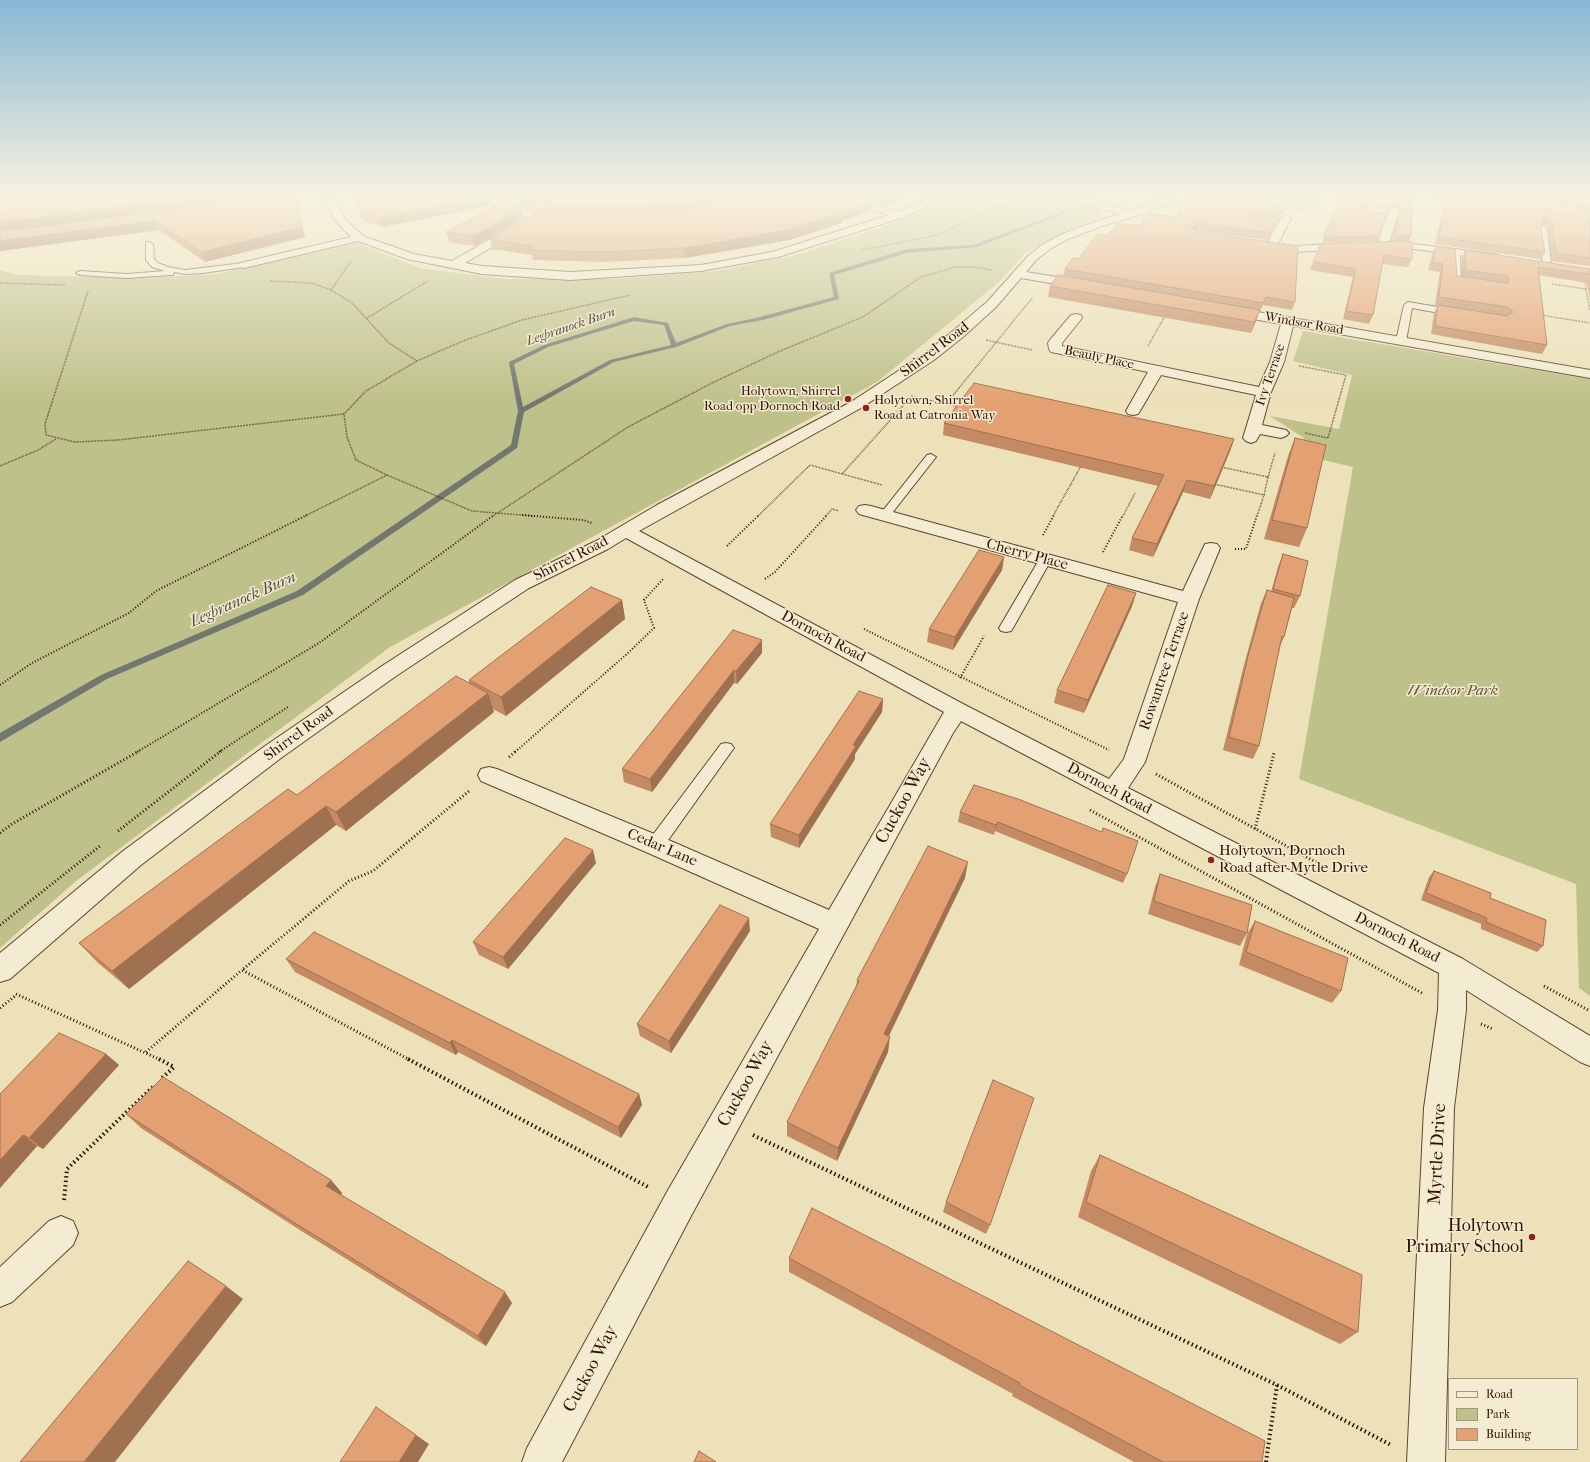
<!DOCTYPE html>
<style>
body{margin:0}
#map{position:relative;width:1590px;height:1462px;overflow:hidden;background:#ece1b9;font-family:"IM FELL French Canon",serif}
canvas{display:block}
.legend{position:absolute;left:1448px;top:1378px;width:130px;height:72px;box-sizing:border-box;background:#f3ecd2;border:1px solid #a6947f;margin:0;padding:5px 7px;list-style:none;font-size:12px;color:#321102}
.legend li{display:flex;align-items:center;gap:8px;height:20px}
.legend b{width:20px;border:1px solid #a6947f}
</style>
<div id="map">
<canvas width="1590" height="1462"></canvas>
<ul class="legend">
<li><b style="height:5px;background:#f3ecd2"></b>Road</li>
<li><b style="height:11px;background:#bfc18a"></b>Park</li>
<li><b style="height:11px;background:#e3a173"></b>Building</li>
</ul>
</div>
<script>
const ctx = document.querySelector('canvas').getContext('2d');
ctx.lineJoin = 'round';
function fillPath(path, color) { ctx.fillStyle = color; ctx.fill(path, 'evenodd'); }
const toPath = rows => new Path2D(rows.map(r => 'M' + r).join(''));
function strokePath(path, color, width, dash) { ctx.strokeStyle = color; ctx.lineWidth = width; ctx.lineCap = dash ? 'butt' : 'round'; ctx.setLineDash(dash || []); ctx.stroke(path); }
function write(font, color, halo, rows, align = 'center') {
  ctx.font = font + ' "IM FELL French Canon",serif'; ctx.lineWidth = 3; ctx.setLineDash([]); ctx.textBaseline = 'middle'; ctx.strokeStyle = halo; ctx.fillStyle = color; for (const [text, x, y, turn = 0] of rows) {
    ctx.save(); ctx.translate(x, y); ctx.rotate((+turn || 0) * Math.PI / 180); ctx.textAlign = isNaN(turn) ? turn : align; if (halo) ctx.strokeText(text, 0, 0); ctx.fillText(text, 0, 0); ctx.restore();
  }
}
const green = toPath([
 [959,197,1055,197,1095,207,1102,215,1026,252,999,282,877,382,390,647,76,881,0,948,0,270,19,275,141,278,217,274,357,243,420,268,504,279,614,279,716,271,796,255,884,226],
 [1246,197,1321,197,1313,209,1294,212,1264,208,1245,199],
 [1303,331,1590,379,1590,996,1579,988,1576,884,1299,779,1353,467,1298,454,1304,438,1270,416,1339,429,1352,375,1293,361]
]);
const stream = toPath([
 [1065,211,1069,212,977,247,907,253,834,275,839,299,763,320,730,326,676,347,614,362,524,412,517,448,303,595,107,679,0,742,0,733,101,675,297,591,511,445,518,411,509,362,544,345,634,317,668,323,676,343,727,324,760,317,834,297,829,273,907,249,974,245,1065,211],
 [634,321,664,325,671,345,610,360,523,407,514,364,548,347,634,321]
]);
const pathFar3 = toPath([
 [1042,197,1049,199],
 [862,250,938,235,998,207,1032,197],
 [270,281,312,283,331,290,352,303,389,343,417,361],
 [0,283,65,285],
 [1552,284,1586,289,1585,279],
 [1586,289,1590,311],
 [331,290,351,261],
 [88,291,45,424,46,435,75,442,118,440,344,414],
 [1541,315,1590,323],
 [367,318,428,281],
 [986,340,1032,350],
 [1148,346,1165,316],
 [1299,366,1346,375,1328,438,1305,433],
 [911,396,959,407],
 [946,404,1033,297],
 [0,466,38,450,56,439],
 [1221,467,1268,477,1275,453],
 [842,474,911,397],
 [387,475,472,511,534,516],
 [1214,484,1264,495,1257,516],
 [1264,495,1268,477],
 [305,516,387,475,356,460,347,437,344,414,366,391,417,361,463,341,522,320,630,295],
 [493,516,628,427,712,383,780,351,863,317,921,277,955,267,973,267,992,270],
 [758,516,810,465,882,485],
 [826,516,832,509,839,511],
 [1053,516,1081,466],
 [1123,516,1135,493]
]);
const pathFar2 = toPath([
 [522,515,583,520,592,523],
 [1043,535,1054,515],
 [727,546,759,515],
 [1235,549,1246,549,1257,515],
 [1103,552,1123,515],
 [765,579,775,572,827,515],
 [864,629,1109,750],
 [960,678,984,636],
 [0,685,32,663,129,613,156,591,307,515],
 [137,752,319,643,494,515],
 [219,752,288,707],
 [515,752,628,653,654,628,644,600,664,578]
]);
const pathFar1 = toPath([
 [509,757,516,751],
 [1156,774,1330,870],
 [1090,810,1422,993],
 [1255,829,1274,753],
 [118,831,221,751],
 [0,833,12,824,139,751],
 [0,925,100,846],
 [1544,986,1590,1011],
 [16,994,161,1060],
 [0,1008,15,996],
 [1481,1024,1493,1029],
 [146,1052,242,970],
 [410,1060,242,970,349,881,373,871,469,791]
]);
const path = toPath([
 [159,1059,174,1067,161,1079],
 [408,1059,650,1188],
 [753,1135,1277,1385,1391,1445],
 [64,1200,67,1169,155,1085],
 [1266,1462,1277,1385]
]);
const service = toPath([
 [1540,226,1546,226,1547,228,1551,265,1547,267,1543,265,1539,237,1540,226],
 [146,242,149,242,153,244,154,259,158,263,168,267,185,270,244,263,248,265,244,267,203,273,185,274,174,272,173,275,170,275,127,278,80,275,76,273,80,271,127,274,165,271,152,267,146,260,146,242],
 [1453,250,1459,250,1460,252,1461,279,1475,281,1475,285,1457,283,1453,281,1453,250],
 [1408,302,1456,310,1460,313,1456,316,1412,308,1406,341,1401,344,1396,341,1404,305,1408,302],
 [931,454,936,457,889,517,881,517,879,515,881,513,927,455,931,454],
 [1045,556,1049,557,1051,560,1013,628,1011,631,1006,632,1001,631,999,628,1039,560,1041,557,1045,556],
 [726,743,731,744,734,748,731,752,661,850,655,852,649,850,647,845,649,840,721,744,726,743]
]);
const minor = toPath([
 [324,197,334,197,345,219,363,236,414,254,452,261,513,226,521,226,522,228,521,230,465,263,482,266,570,272,701,265,772,252,889,215,835,199,834,197,851,197,899,212,933,197,948,197,904,217,778,257,701,271,570,280,482,274,407,259,358,241,244,268,240,267,238,265,240,263,351,237,335,220,324,197],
 [476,197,491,197,537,214,562,215,567,218,562,221,536,220,507,211,476,197],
 [1064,197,1082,197,1131,211,1163,197,1174,197,1169,203,1143,214,1102,226,1068,239,1050,249,1036,260,1026,272,1089,282,1091,285,1089,288,1085,289,1021,278,996,307,963,337,934,360,861,408,639,531,965,705,1109,779,1124,759,1178,602,859,514,856,510,859,506,865,505,871,506,1183,591,1205,544,1211,543,1217,544,1220,548,1199,599,1145,762,1128,788,1463,959,1590,1036,1590,1066,1580,1062,1466,990,1466,1010,1454,1108,1445,1462,1407,1462,1424,1108,1438,1010,1439,973,961,721,953,733,691,1216,562,1462,522,1462,527,1448,667,1192,819,929,646,852,481,781,478,775,481,769,489,767,497,769,664,838,829,910,944,712,626,538,608,549,529,588,396,676,281,758,141,865,10,979,0,982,0,953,123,851,265,746,382,666,515,580,596,541,657,505,851,402,924,354,953,331,988,301,1028,256,1042,245,1060,235,1094,222,1120,214,1065,199,1064,197],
 [1394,207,1399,210,1390,241,1494,254,1498,255,1500,257,1498,259,1494,260,1400,247,1379,246,1377,244,1389,210,1394,207],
 [1286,215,1291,218,1278,244,1295,246,1349,243,1355,246,1349,249,1295,252,1265,248,1263,246,1267,243,1281,218,1286,215],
 [1229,307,1590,370,1590,378,1293,326,1284,362,1271,392,1262,425,1286,430,1289,433,1286,436,1281,438,1260,434,1256,441,1251,443,1246,441,1243,438,1256,395,1161,375,1140,411,1138,414,1133,415,1128,414,1126,411,1148,372,1056,353,1051,352,1049,349,1048,343,1050,340,1071,315,1076,314,1081,315,1082,318,1062,343,1062,346,1259,387,1270,362,1281,324,1225,314,1223,311,1225,308,1229,307],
 [61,1216,73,1221,78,1233,73,1245,12,1302,0,1307,0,1267,49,1221,61,1216]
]);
const secondary = toPath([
 [1433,197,1460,197,1481,201,1482,203,1477,206,1438,200,1433,197]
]);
const wall = toPath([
 [351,197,488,197,490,205,383,227,364,221],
 [496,197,740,197,715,204,871,202,870,211,842,221,842,223,789,240,685,258,605,262,533,260,532,255,492,249,490,239,537,212,517,205,516,200,507,201],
 [857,197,909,197,885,206],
 [1340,197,1412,197,1411,236,1409,241,1392,240,1400,210,1394,206,1390,207,1387,210,1366,208,1364,209,1380,236,1378,241,1322,243],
 [1447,197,1465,197,1590,214,1590,266,1552,261,1548,228,1546,224,1542,225,1541,230,1545,252,1541,259,1435,244,1445,202],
 [1478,197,1590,197,1590,212],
 [1190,201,1251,203,1284,207,1282,214,1277,220,1254,218,1273,229,1267,240,1195,231,1295,302,1292,310,1263,305,1260,311,1259,311,1256,321,1251,333,1048,297,1050,286,1063,276,1065,269,1107,236,1139,226,1176,217],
 [297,202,305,237,205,262,159,230,0,251,0,231],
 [522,209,523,218,475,246,449,242,446,232],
 [1321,244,1412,259,1408,267,1382,264,1373,315,1369,324,1343,319,1353,277,1310,270],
 [1436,246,1457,276,1462,277,1462,258,1465,250,1590,269,1590,300,1587,283,1539,275,1547,345,1542,354,1431,334,1434,313,1438,305,1435,305,1440,272,1428,270,1433,253],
 [944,423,1234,439,1230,451,1210,499,1183,492,1153,557,1129,550,1132,538,1158,486,943,435],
 [1295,438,1307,528,1299,547,1264,539,1288,456],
 [1283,554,1300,596,1294,608,1292,608,1284,637,1279,648,1259,746,1253,759,1223,750,1244,665,1261,603,1267,590,1271,592,1278,567],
 [1004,557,1002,570,953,650,927,642,929,629],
 [1136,593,1132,606,1084,713,1054,703,1057,690],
 [622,600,625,619,506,716,493,709,494,712,346,831,336,825,129,989,97,962,79,943,297,795,469,683,469,680],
 [733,630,762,653,737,684,734,683,652,792,624,782,622,769],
 [883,699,882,712,855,754,855,759,799,848,771,837,770,824],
 [974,785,1127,874,1123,883,995,831,994,835,958,822,960,812],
 [596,863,508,969,479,955,473,942],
 [1434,871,1490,898,1543,946,1537,952,1481,929,1481,924,1421,900,1429,877],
 [1160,874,1247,933,1240,946,1148,914,1155,887],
 [965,878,889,1036,888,1052,837,1161,787,1136,787,1122,856,988,857,980],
 [1255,921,1341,991,1332,1003,1239,965,1247,934],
 [750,931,671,1053,640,1036,637,1024],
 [286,959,639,1094,642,1105,621,1138,458,1052,456,1055,295,972],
 [106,1054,119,1065,43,1149,37,1146,0,1188,0,1094],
 [126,1114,331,1180,342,1193,341,1195,512,1303,486,1346,303,1232,141,1128],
 [1100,1155,1358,1332,1340,1344,1078,1217,1091,1171],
 [946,1202,990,1225,986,1234,943,1212],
 [789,1258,1262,1462,1134,1462,1012,1396,1013,1394,789,1272]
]);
const shadedWall = toPath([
 [190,197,259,197,35,229,1,231,0,230,0,222],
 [295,197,297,202,305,237,205,262,201,252],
 [481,197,488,197,490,205,383,227,380,218],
 [506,197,515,197,516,200,507,201],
 [740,197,704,207,649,214,648,205,703,198],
 [885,197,909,197,885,206],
 [1396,201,1394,206,1390,207,1387,210,1392,202],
 [871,202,870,211,842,221,842,223,789,240,685,258,684,248,840,213],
 [1368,203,1366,208,1360,211,1361,207],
 [1284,207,1282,214,1277,220,1280,213],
 [522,209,523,218,475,246,473,236],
 [1256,210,1254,218,1250,214],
 [1550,217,1546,224,1539,226,1542,218],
 [155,221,159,230,0,251,0,241],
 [1275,222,1273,229,1267,240,1270,233],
 [1197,223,1195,231,1189,236,1191,228],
 [1260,310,1256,321,1251,333,1254,322],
 [1234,439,1230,451,1210,499,1214,486],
 [1187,480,1183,492,1153,557,1157,544],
 [1004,557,1002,570,953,650,955,637],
 [1136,593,1132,606,1084,713,1088,700],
 [622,600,625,619,506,716,501,697],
 [762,640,762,653,737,684,736,671],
 [734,670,734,683,652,792,650,779],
 [488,693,494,712,346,831,336,812],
 [883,699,882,712,855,754,855,759,799,848,799,835,853,745],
 [326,806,336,825,129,989,112,971],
 [998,822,995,831,994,835,996,825],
 [593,850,596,863,508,969,503,957],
 [968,862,965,878,882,1049,884,1034],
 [749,918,750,931,671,1053,669,1041],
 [890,1037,888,1052,837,1161,838,1148],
 [452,1040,458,1052,456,1055,450,1043],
 [106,1054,119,1065,43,1149,29,1138],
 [639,1094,642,1105,621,1138,618,1127],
 [23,1135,37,1146,0,1188,0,1160],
 [331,1180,342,1193,338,1199,326,1186],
 [226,1286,243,1299,115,1462,84,1462],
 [505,1292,512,1303,486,1346,478,1336],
 [416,1435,429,1444,418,1462,399,1462]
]);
const building = toPath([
 [2,197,190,197,30,219,0,222,0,205,2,197],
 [261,197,295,197,302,227,201,252,155,221,0,241,0,231,30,228,261,197],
 [354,197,481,197,380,218,362,212,354,197],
 [519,197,704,197,648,205,536,203,519,197],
 [741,197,855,197,871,202,840,213,842,213,789,230,684,248,604,252,531,250,534,246,490,239,537,212,648,214,704,206,741,197],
 [1192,197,1225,197,1252,201,1251,203,1284,207,1280,213,1256,210,1250,214,1256,219,1275,222,1270,233,1197,223,1191,228,1197,232,1298,246,1295,302,1266,297,1263,303,1065,269,1073,258,1078,259,1098,234,1107,236,1118,223,1139,226,1149,213,1176,217,1185,200,1190,201,1192,197],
 [1340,197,1412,197,1411,236,1394,235,1402,206,1396,201,1392,202,1389,206,1368,203,1361,207,1368,212,1386,214,1380,236,1323,238,1340,197],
 [1448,197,1465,197,1590,214,1590,258,1556,253,1552,220,1550,217,1542,218,1541,230,1545,252,1438,237,1448,197],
 [1535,197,1590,197,1590,205,1535,197],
 [503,202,522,209,473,236,446,232,503,202],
 [1403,241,1412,242,1412,259,1384,255,1373,315,1346,311,1356,269,1313,262,1321,244,1403,241],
 [1436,246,1455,249,1457,276,1507,283,1509,281,1507,276,1466,270,1465,250,1590,269,1590,274,1538,267,1547,345,1435,326,1438,305,1507,316,1513,312,1507,307,1439,297,1443,264,1432,262,1436,246],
 [1058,275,1260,310,1254,322,1050,286,1058,275],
 [974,383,1234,439,1214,486,1187,480,1157,544,1132,538,1164,475,944,423,974,383],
 [1295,438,1326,445,1307,528,1272,520,1295,438],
 [979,550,1004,557,955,637,929,629,979,550],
 [1283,554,1308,561,1300,596,1273,589,1283,554],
 [1108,585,1136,593,1088,700,1057,690,1108,585],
 [591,587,622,600,501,697,469,680,591,587],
 [1267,590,1294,598,1284,637,1282,636,1259,746,1229,737,1249,652,1267,590],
 [733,630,762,640,736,671,734,670,650,779,622,769,733,630],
 [456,676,488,693,336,812,326,806,112,971,79,943,288,789,297,795,456,676],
 [859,691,883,699,853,745,856,746,799,835,770,824,859,691],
 [974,785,1018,799,1102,832,1103,828,1138,841,1127,874,998,822,996,825,960,812,974,785],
 [565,838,593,850,503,957,473,942,565,838],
 [928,846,968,862,884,1034,890,1037,838,1148,787,1122,859,981,857,980,928,846],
 [1434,871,1491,893,1490,898,1546,920,1543,946,1486,922,1487,918,1426,893,1434,871],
 [1160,874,1252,905,1247,933,1154,901,1160,874],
 [720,905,749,918,669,1041,637,1024,720,905],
 [1255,921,1348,958,1341,991,1246,952,1255,921],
 [314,932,639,1094,618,1127,452,1040,450,1043,286,959,314,932],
 [59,1033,106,1054,29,1138,23,1135,0,1160,0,1094,59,1033],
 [163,1077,331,1180,326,1186,505,1292,478,1336,290,1220,126,1114,163,1077],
 [993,1080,1034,1098,990,1225,946,1202,993,1080],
 [1100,1155,1362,1275,1358,1332,1086,1202,1100,1155],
 [812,1208,1265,1441,1262,1462,1163,1462,1019,1385,1020,1383,789,1258,812,1208],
 [188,1261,226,1286,84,1462,20,1462,188,1261],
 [376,1407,416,1435,399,1462,340,1462,376,1407],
 [699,1451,716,1462,694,1462,699,1451]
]);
const markers = [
 [848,399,4,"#8f2418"],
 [866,408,4,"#8f2418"],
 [1211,860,4,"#8f2418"],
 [1532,1237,4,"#8f2418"]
];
const farStreetnames = [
 ["Windsor Road",1304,324,10],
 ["Beauly Place",1099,358,12],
 ["Ivy Terrace",1271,375,-71]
];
const farWaternames = [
 ["Legbranock Burn",571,327,-19]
];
const farPoinames = [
 ["Holytown, Shirrel",840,392],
 ["Road opp Dornoch Road",840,407],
 ["Holytown, Shirrel",874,401,"left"],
 ["Road at Catronia Way",874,416,"left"]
];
const streetNames = [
 ["Shirrel Road",935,350,-37],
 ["Cherry Place",1027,555,15],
 ["Shirrel Road",571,559,-27],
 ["Dornoch Road",823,637,28],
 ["Rowantree Terrace",1165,671,-71],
 ["Shirrel Road",299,734,-36],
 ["Dornoch Road",1109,789,28],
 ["Cedar Lane",662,848,23],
 ["Dornoch Road",1397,938,27]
];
const parkNames = [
 ["Windsor Park",1453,691]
];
const poiNames = [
 ["Holytown, Dornoch",1219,851],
 ["Road after Mytle Drive",1219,868]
];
const waterNames = [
 ["Legbranock Burn",243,600,-24]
];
const nearStreetnames = [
 ["Cuckoo Way",904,801,-61],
 ["Cuckoo Way",746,1084,-61],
 ["Myrtle Drive",1438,1154,-87],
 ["Cuckoo Way",591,1369,-62]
];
const nearPoinames = [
 ["Holytown",1524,1227],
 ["Primary School",1524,1248]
];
fillPath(green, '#bfc18a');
fillPath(stream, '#727770');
strokePath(service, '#604530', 2);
strokePath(minor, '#604530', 2);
strokePath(secondary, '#321102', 2);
strokePath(pathFar3, '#321102', 1.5, [0.5, 1]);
strokePath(pathFar2, '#321102', 2, [1, 2]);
strokePath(pathFar1, '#321102', 3, [1, 2.5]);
strokePath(path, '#321102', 4, [1.5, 3]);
fillPath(service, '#f3ecd2');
fillPath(minor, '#f3ecd2');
fillPath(secondary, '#f3ecd2');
fillPath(wall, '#c38a63');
fillPath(shadedWall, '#9f7150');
fillPath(building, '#e3a173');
strokePath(building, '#9f7150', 1);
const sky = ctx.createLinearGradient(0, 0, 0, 402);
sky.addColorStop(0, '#89b7d5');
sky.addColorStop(0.49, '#f6f2e0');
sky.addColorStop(1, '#f6f2e000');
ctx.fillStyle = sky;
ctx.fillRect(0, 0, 1590, 402);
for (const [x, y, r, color] of markers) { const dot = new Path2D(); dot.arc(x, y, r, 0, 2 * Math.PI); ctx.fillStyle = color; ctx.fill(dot); strokePath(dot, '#f3ecd2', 1.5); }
write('13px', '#321102', '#f3ecd2', farStreetnames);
write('italic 13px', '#574c42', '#f3ecd2', farWaternames);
write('13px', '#321102', '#f3ecd2', farPoinames, 'right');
write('15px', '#321102', '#f3ecd2', streetNames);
write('italic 15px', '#634f32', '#f3ecd2', parkNames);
write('15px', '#321102', '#f3ecd2', poiNames, 'left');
write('italic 16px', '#574c42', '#f3ecd2', waterNames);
write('18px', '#321102', '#f3ecd2', nearStreetnames);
write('18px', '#321102', '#f3ecd2', nearPoinames, 'right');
</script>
